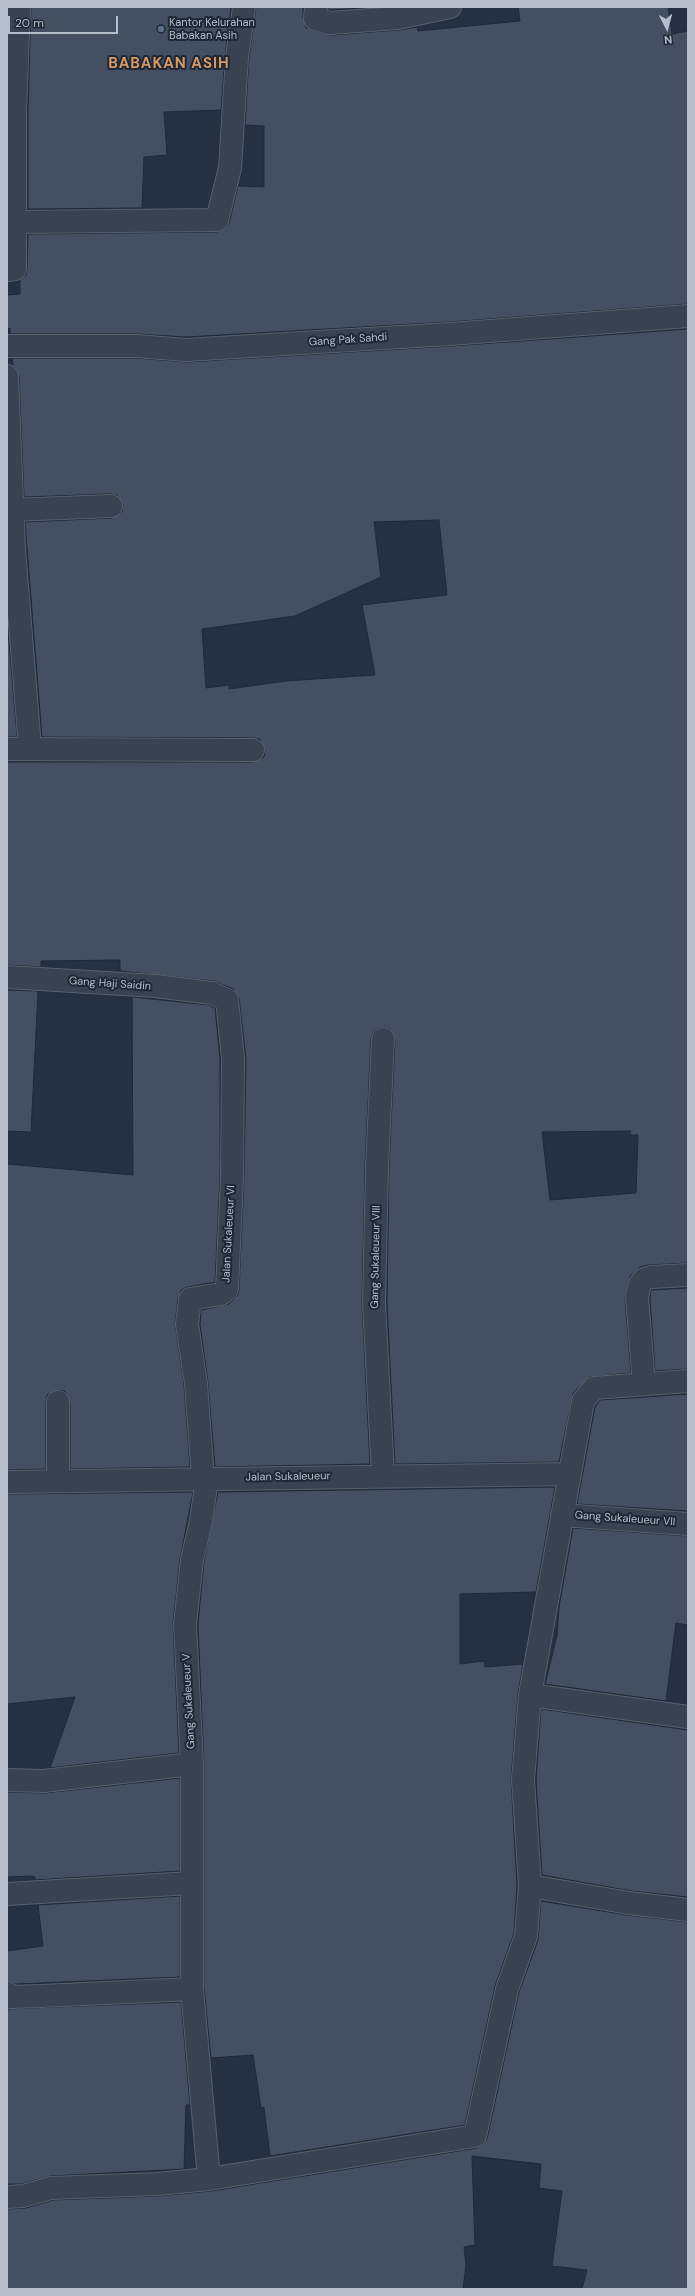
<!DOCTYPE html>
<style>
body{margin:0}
#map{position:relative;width:695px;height:2296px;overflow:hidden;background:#253040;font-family:"DM Sans",sans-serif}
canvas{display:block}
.frame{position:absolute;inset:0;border:8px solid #b6bdca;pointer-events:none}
.north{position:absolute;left:647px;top:8px;width:40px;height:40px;-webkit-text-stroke:3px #1e2735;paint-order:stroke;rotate:174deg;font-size:11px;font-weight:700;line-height:16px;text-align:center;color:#b6bdca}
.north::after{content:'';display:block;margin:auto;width:14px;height:18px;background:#b6bdca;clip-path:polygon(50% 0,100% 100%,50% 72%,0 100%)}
.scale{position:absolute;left:8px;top:16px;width:110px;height:18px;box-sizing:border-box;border:2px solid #b6bdca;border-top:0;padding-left:5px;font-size:12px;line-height:14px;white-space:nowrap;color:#b6bdca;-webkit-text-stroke:3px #1e2735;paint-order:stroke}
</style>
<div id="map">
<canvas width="695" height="2296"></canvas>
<div class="frame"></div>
<div class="north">N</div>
<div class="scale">20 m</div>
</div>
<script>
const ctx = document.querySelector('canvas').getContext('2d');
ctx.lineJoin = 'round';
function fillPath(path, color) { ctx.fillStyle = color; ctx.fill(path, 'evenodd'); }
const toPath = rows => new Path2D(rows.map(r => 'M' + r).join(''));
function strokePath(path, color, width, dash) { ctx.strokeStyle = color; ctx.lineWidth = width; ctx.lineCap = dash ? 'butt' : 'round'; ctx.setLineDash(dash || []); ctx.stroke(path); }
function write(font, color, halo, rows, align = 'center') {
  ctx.font = font + ' "DM Sans",sans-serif'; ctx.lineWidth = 4; ctx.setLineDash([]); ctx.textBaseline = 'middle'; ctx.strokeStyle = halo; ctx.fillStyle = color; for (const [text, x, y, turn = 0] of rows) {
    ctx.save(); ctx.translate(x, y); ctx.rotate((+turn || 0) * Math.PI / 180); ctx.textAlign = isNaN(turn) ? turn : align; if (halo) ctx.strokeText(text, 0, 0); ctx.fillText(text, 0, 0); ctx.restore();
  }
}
const building = toPath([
 [31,7,231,7,225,56,221,110,164,112,167,155,144,157,142,208,28,209,28,112,31,7],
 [256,7,303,7,303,18,306,28,331,35,399,30,417,27,418,31,520,21,518,7,668,7,672,34,688,31,688,304,449,322,186,337,137,334,10,334,10,328,7,329,7,295,20,294,20,280,26,275,27,269,28,234,217,232,226,228,229,223,238,186,264,187,264,126,245,125,249,58,256,7],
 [328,7,377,7,331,10,328,10,328,7],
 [688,329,688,1263,648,1265,640,1267,630,1276,625,1298,631,1373,589,1377,573,1393,559,1462,395,1464,387,1303,389,1167,395,1040,390,1029,384,1027,378,1028,373,1032,371,1038,365,1166,362,1303,370,1464,215,1467,208,1383,200,1324,201,1310,229,1304,238,1295,239,1290,244,1179,246,1058,239,998,233,989,214,981,120,971,120,960,41,961,41,967,7,965,7,762,253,762,264,757,265,750,260,739,253,738,42,737,25,522,112,518,122,512,123,505,117,495,110,494,24,497,19,375,13,365,12,358,136,358,187,362,451,346,688,329],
 [439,520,447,595,362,605,375,675,286,681,229,689,229,685,206,688,202,629,295,616,381,577,374,522,439,520],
 [630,1131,630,1135,638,1135,636,1193,550,1200,542,1132,630,1131],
 [7,618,17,737,7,737,7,618],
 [7,990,38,991,31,1132,7,1131,7,990],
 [132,997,209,1005,215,1008,220,1059,220,1178,215,1282,188,1287,181,1290,178,1298,175,1323,184,1385,190,1467,70,1469,70,1402,65,1391,58,1390,47,1395,46,1402,46,1469,7,1470,7,1164,133,1175,132,997],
 [688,1288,688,1369,655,1371,650,1298,651,1290,688,1288],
 [688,1394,688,1511,577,1504,595,1407,600,1400,688,1394],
 [555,1487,536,1592,460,1594,460,1664,484,1661,485,1667,523,1664,518,1694,511,1779,517,1886,514,1933,495,1986,465,2125,270,2156,264,2107,261,2108,253,2055,211,2058,204,1988,204,1764,198,1624,204,1562,218,1492,555,1487],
 [193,1492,180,1559,173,1623,179,1753,50,1768,75,1697,7,1704,7,1494,193,1492],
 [573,1528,688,1536,688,1625,676,1623,666,1701,545,1684,557,1636,559,1607,573,1528],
 [541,1709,688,1730,688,1897,631,1891,542,1875,536,1780,541,1709],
 [180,1778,180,1871,35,1880,35,1877,30,1876,7,1877,7,1792,45,1793,180,1778],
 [180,1896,180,1977,16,1984,7,1981,7,1951,43,1946,38,1905,180,1896],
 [541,1901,627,1915,688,1922,688,2289,582,2289,587,2270,552,2266,562,2191,539,2188,541,2164,472,2156,475,2245,464,2247,466,2265,463,2289,7,2289,7,2209,26,2208,53,2200,159,2196,211,2191,477,2148,483,2145,487,2139,519,1992,538,1940,541,1901],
 [181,2002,190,2105,186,2105,184,2169,51,2176,21,2184,7,2184,7,2009,181,2002]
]);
const minor = toPath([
 [316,7,315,19,330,23,398,18,450,7],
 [15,222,217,220,230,168,237,57,244,7],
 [7,270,15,269,15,112,19,7],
 [7,346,137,346,186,350,450,334,688,316],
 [7,376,14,549,30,748],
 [12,510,111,506],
 [7,749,253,750],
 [7,977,155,986,212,993,227,1000,233,1058,232,1178,227,1289,221,1294,190,1299,187,1324,196,1384,203,1478],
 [644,1384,637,1297,640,1284,644,1279,651,1277,688,1275],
 [383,1475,374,1303,377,1167,383,1039],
 [58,1481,58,1402],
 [7,1482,570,1474],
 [562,1515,688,1524],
 [530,1695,688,1717],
 [192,1764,192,1989],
 [7,1780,44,1781,192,1764,185,1624,192,1560,201,1521,207,1479],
 [530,1886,629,1903,688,1910],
 [7,1894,191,1883],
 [7,1993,11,1997,41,1996,192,1989,209,2179],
 [7,2197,23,2196,51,2188,158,2184,209,2179,475,2136,507,1989,526,1936,530,1886,523,1780,530,1695,583,1401,594,1388,688,1381]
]);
const markers = [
 [161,29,4,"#5c6f8a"]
];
const poiNames = [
 ["Kantor Kelurahan",169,23],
 ["Babakan Asih",169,36]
];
const streetNames = [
 ["Gang Pak Sahdi",348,340,-4],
 ["Gang Haji Saidin",110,984,4],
 ["Jalan Sukaleueur VI",229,1234,-87],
 ["Gang Sukaleueur VIII",376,1257,-89],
 ["Jalan Sukaleueur",288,1477,-1],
 ["Gang Sukaleueur VII",625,1519,4],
 ["Gang Sukaleueur V",189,1701,-93]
];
const districtNames = [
 ["BABAKAN ASIH",169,64]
];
fillPath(building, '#445062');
strokePath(building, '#202937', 1);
strokePath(minor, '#57606d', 24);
strokePath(minor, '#394250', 22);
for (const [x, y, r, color] of markers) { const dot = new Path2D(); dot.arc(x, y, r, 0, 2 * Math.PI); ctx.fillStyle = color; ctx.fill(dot); strokePath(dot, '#1e2735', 1.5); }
write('11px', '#b6bdca', '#1e2735', poiNames, 'left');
write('11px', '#b6bdca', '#1e2735', streetNames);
ctx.letterSpacing = '1px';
write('bold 15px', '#d79964', '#1e2735', districtNames);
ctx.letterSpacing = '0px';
</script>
